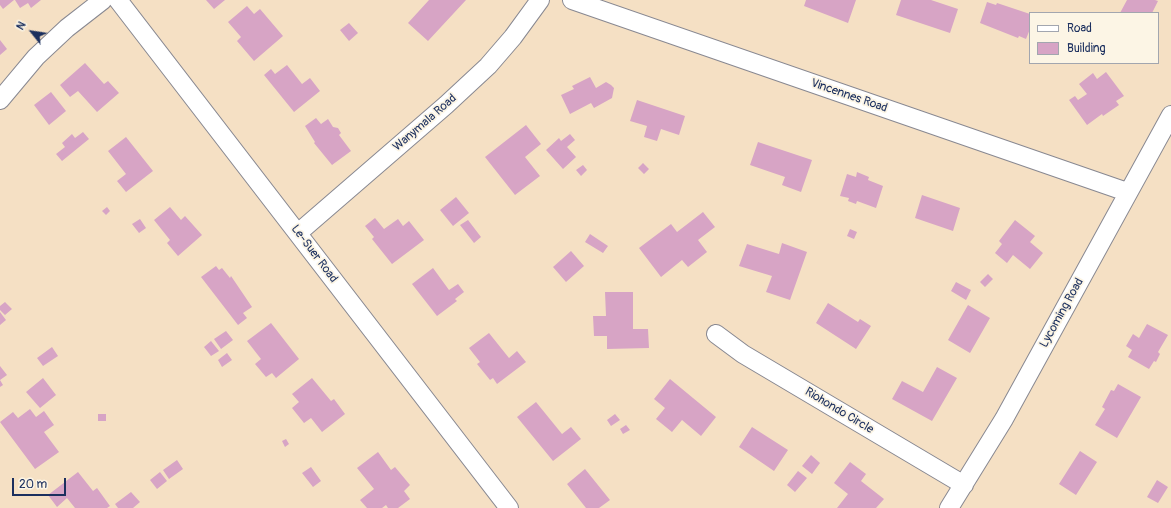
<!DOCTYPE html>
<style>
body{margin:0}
#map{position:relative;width:1171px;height:508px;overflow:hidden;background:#f5e0c4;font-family:Pangolin,sans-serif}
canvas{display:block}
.legend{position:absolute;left:1029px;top:12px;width:130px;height:52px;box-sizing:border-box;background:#fcf5e5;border:1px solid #a2a6af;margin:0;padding:5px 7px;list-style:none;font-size:12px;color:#1b2f5e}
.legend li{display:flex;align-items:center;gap:8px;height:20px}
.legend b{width:20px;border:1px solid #a2a6af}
.north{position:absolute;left:12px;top:12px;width:40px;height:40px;-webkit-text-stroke:3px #fcf5e5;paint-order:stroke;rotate:300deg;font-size:11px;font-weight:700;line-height:16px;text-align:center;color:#1b2f5e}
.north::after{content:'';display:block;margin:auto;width:14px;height:18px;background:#1b2f5e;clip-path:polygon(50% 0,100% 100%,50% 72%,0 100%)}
.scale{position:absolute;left:12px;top:478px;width:54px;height:18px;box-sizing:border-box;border:2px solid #1b2f5e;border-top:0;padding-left:5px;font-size:12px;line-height:14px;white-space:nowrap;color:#1b2f5e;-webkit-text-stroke:3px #fcf5e5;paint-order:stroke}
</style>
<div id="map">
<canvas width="1171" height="508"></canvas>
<ul class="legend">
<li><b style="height:5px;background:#fff"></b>Road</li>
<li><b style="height:11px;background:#d7a4c5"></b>Building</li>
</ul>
<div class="north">N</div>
<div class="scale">20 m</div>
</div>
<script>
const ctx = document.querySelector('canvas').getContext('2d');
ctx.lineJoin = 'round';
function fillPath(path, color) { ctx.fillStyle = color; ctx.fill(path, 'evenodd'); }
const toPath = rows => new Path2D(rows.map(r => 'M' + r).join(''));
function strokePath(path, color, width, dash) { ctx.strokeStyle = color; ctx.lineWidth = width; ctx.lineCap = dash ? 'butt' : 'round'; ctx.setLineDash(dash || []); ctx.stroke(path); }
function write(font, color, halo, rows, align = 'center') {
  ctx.font = font + ' Pangolin,sans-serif'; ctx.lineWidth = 3.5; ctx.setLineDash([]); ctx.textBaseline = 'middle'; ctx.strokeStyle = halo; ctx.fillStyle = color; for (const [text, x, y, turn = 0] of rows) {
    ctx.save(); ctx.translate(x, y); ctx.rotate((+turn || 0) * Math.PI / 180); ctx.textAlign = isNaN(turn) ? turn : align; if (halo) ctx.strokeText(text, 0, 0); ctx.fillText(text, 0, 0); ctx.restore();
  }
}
const building = toPath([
 [0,0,14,0,3,9,0,5],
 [15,0,41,0,31,8,28,3,20,8],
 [206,0,225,0,214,9],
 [429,0,466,0,428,41,408,23],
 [806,0,856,0,848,23,804,6],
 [901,0,931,0,958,9,950,33,896,15],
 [1127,0,1155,0,1158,1,1152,13,1120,13],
 [987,2,996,5,997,3,1030,14,1030,29,1026,39,1019,36,1018,38,980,23],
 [247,6,254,14,260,9,283,36,254,61,237,41,241,37,228,22],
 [349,23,358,33,349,41,340,30],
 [0,40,7,49,0,55],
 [85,63,104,84,108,81,119,93,97,112,78,91,70,97,60,85],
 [287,65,302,84,310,78,320,91,294,112,264,75,271,69,275,74],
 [1106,72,1124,96,1116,101,1119,105,1103,116,1102,114,1087,125,1069,100,1075,96,1078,100,1087,94,1079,84,1093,73,1097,79],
 [590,77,596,88,606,82,611,85,614,88,612,98,594,108,591,103,570,114,561,95,574,89,572,86],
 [51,92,66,111,49,125,34,105],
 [637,100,685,116,679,135,661,129,657,141,644,137,647,126,630,121],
 [316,118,321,124,328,119,333,127,338,128,341,133,339,135,351,151,332,165,314,143,315,142,305,126],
 [526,125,541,144,525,157,540,176,515,195,485,157],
 [83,132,89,139,62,161,56,154,65,147,62,143,72,134,75,138],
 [570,134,575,140,567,147,576,157,563,169,546,150,559,138,561,141],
 [126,137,153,171,126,192,117,181,126,174,108,151],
 [758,142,812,160,801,192,782,185,785,177,750,165],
 [643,163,649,169,644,174,638,168],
 [583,165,587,170,581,176,576,170],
 [857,172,869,177,868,180,883,186,876,208,857,201,856,204,848,201,849,198,840,196,847,174,856,177],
 [922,195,960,208,953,231,915,218],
 [456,197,469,213,453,226,440,210],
 [107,207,110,211,106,215,102,211],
 [170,207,181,220,185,216,202,235,178,256,167,243,170,240,154,220],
 [703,212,715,227,698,240,707,252,688,267,682,260,661,277,639,248,671,224,677,232],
 [375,218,384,229,398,219,403,226,409,221,424,240,392,264,372,239,374,237,365,226],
 [140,219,146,228,139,233,132,224],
 [468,220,481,237,474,243,460,225],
 [1015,220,1035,236,1030,242,1043,253,1030,269,1013,255,1007,263,995,253,1002,244,999,241],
 [850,229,857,232,854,239,847,236],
 [590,234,608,246,603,253,585,242],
 [782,243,807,252,790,300,766,292,772,276,739,266,747,244,779,254],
 [571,251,584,266,566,282,553,267],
 [216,266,219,270,222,268,230,278,231,276,252,307,243,313,247,318,238,325,201,277],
 [433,268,449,290,458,284,464,292,455,299,457,301,437,316,412,284],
 [988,274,993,279,985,287,980,282],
 [956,282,971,290,966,300,951,291],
 [605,292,633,292,633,329,648,329,649,348,607,349,607,336,594,336,593,316,606,316],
 [5,302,12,309,5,315,0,310,0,306],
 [828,303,858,322,860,319,871,326,856,349,816,323],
 [968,305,990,318,970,353,948,340],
 [0,312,6,320,0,325],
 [271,323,299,359,276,378,272,373,266,377,255,364,261,359,247,341],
 [1147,324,1168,335,1158,352,1160,354,1156,362,1154,361,1149,369,1128,357,1132,350,1126,346,1133,334,1139,338],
 [226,331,233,340,221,349,214,339],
 [489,333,509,358,517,351,526,362,497,384,493,378,490,380,477,364,480,362,469,348],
 [211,341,219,351,211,356,204,347],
 [52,347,58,356,43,366,37,358],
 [227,353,232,360,222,367,218,360],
 [0,366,7,375,0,380,3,385,0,387],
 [937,367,957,378,932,421,892,399,902,381,923,392],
 [43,378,56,395,40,408,26,392],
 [312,378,331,401,334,399,345,414,322,432,311,418,304,423,292,408,299,402,292,394],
 [670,379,716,417,701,436,682,420,672,432,656,419,665,408,654,399],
 [1118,384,1141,397,1117,438,1095,425,1105,409,1102,407,1111,390,1114,391],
 [536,402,562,434,571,427,581,439,553,461,517,417],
 [30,409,36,417,44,411,54,425,44,432,59,452,35,469,0,422,13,412,18,418],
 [98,414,106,414,106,421,98,421],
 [615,414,620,420,611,426,607,420],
 [626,425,630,430,623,434,620,429],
 [752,427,788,450,774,471,739,447],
 [286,439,289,444,285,447,282,441],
 [1080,451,1097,462,1076,495,1059,484],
 [378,452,391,470,395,467,410,485,404,491,410,499,398,508,388,508,386,505,382,508,367,508,360,500,374,489,357,468],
 [811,455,820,463,812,474,802,466],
 [177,460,183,469,169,479,163,470],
 [850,462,866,474,861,481,884,499,876,508,837,508,848,494,834,483],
 [311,467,321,481,313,487,302,473],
 [585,469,610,500,599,508,586,508,567,484],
 [798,471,807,478,795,492,787,485],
 [78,472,93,491,97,488,110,506,107,508,75,508,67,498,57,507,48,495],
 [160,472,167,481,157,489,150,480],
 [1157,480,1168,487,1158,503,1147,497],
 [131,492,140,502,133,508,118,508,115,504]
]);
const minor = toPath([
 [118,0,509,508],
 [572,0,1127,192],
 [0,100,36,57,67,28,103,0],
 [298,233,446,105,488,66,513,37,540,0],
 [716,334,743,354,964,485],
 [949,508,1004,419,1171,115]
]);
const streetNames = [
 ["Vincennes Road",849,96,19],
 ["Wanymala Road",425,123,-41],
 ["Le-Suer Road",314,254,53],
 ["Lycoming Road",1062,313,-61],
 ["Riohondo Circle",839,411,31]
];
fillPath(building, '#d7a4c5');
strokePath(minor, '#888891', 20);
strokePath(minor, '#fff', 18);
write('12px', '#1b2f5e', '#fcf5e5', streetNames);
</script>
